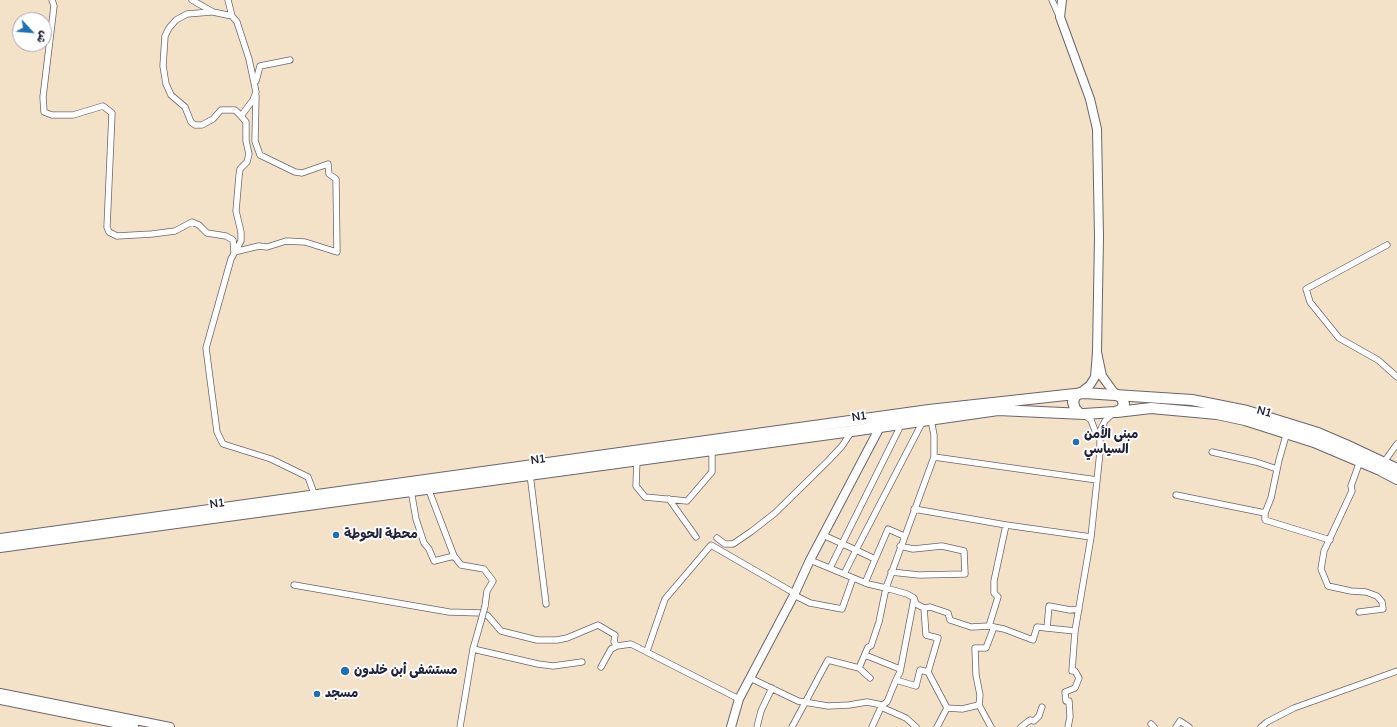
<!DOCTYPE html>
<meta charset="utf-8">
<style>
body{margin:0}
#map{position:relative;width:1397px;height:727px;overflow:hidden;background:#f4e2c8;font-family:Itim,"Playpen Sans Arabic",sans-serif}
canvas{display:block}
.north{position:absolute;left:12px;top:12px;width:40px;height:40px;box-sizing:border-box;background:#fff;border:1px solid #a7a7b1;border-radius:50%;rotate:116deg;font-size:11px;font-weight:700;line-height:16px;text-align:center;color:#22223b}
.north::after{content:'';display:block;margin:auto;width:14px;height:18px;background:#1f6fb2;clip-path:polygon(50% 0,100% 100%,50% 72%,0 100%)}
</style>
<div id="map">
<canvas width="1397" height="727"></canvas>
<div class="north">ش</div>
</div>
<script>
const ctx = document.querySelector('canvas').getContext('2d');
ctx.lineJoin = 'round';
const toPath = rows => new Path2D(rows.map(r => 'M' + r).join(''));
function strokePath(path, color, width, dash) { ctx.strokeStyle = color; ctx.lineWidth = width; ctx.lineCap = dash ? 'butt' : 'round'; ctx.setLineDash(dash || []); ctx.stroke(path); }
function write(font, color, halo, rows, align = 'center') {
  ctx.font = font + ' Itim,"Playpen Sans Arabic",sans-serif'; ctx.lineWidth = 4; ctx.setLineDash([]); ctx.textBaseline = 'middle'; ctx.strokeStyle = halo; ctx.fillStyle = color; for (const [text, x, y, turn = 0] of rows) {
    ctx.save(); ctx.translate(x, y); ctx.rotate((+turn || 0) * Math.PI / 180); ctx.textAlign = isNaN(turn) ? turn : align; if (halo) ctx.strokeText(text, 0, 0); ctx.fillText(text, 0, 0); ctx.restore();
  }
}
const street = toPath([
 [52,0,54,6,43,97,44,112,52,115,73,115,103,106,112,113,107,227,109,232,117,236,152,234,175,231,192,222,199,225,207,233,226,236,233,240,234,252],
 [192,0,213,12,232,16,237,22,249,59,256,92,253,100,241,116,246,122,246,141,249,154,247,162,240,169,239,176,236,211,241,232,241,241,231,259,206,348,217,432,223,444,271,459,308,477,315,496],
 [228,0,232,16],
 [1052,0,1059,16],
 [211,12,187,14,176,20,169,28,165,36,163,66,166,84,171,95,185,107,191,122,195,125,202,125,213,119,221,110,235,110,241,116],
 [256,81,260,66,290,60],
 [1387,245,1306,289,1310,302,1339,338,1378,360,1397,377],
 [234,252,259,246,267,247,286,241,305,242,337,252,336,179,329,174,328,164,302,173,295,172,260,155,255,141,256,96],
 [1084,415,1091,420,1097,436],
 [1212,452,1256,462,1277,469],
 [934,457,1097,480],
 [637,459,636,486,645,497,687,501,712,472,712,449],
 [1384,462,1397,444],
 [530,474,546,604],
 [428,488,454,556,461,565,484,569,493,581,487,591,485,606],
 [411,490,416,519,424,543,429,549,434,561,454,556],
 [1176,495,1265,513,1265,520,1330,540],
 [669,499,696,537],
 [914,509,1006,525,1091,537],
 [1265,513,1271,498,1279,460,1287,432],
 [823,535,856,550,923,421],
 [717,538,725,544,733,544,752,531,775,513,828,461,842,446,852,431],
 [810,560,868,584,886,588,934,457,934,435,931,420],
 [830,568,902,423],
 [891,572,919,575,965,574,964,551,942,546,913,549,900,546],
 [844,574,856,550,875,559],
 [865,583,888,529,904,536],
 [294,585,449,612,482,613,488,616,501,631,537,640,557,640,567,638,598,625,615,635,614,642,617,646],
 [794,595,810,603,842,609,853,578],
 [914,599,900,672,896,680,916,686,920,670,928,672,947,708,937,727],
 [924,608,926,635,938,638,928,672],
 [1359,612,1383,609,1382,602,1377,596,1366,592,1351,591,1328,586,1321,569,1324,551,1352,491,1351,486,1360,461],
 [989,626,998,597,994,593,994,581,1006,525],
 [1047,628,1049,606,1070,610,1079,609],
 [473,649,538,664,553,666,582,662],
 [647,651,665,599,711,545,794,593],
 [865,655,900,669],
 [601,667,611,649,617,646,631,644,739,699],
 [859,668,870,678],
 [750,678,798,701,828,706,849,705,867,702,882,705,887,702,896,680],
 [979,705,991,727],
 [881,707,906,718,916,727],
 [947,708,962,709,979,705,980,695,976,675,975,648,986,648,994,627],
 [1151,724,1154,727],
 [460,727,473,649,481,621],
 [757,727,761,711,772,688],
 [792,727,828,660,859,668,868,647,871,646,879,622,886,588,907,594,914,598,916,604,924,608,930,607,948,613,950,620,971,627,989,626,1004,629,1033,640,1037,627,1075,631],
 [872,727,882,705],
 [1021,727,1030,720,1034,721,1039,716,1042,707],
 [1068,727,1070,717,1069,701,1066,701,1065,692,1075,688,1079,678,1075,671,1072,671,1075,631,1091,537,1100,452,1100,431,1105,421,1113,413],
 [1176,727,1180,721,1189,727],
 [1261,727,1267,722,1294,708,1397,671]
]);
const secondary = toPath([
 [1062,0,1060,17,1090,99,1097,129,1099,237,1097,352],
 [1080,393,1090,385,1095,377,1097,352,1102,376,1115,394],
 [0,693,170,727],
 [0,700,134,727],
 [731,727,739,699,794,595,810,560,880,427]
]);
const highway = toPath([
 [1080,393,1075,396,1073,402,1075,409,1080,414],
 [1117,412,1151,408,1217,414,1245,420,1314,442,1380,470,1397,479],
 [0,539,929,410,1084,393,1192,400,1247,411,1318,433,1346,445,1397,469],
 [0,547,852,431,998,410,1084,414,1115,412,1121,410,1124,404,1122,398,1115,394]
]);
const streetBridge = toPath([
 [481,621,485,606]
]);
const markers = [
 [1076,442,4,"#1f6fb2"],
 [336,535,4,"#1f6fb2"],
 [345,671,5,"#1f6fb2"],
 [317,694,4,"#1f6fb2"]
];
const streetNames = [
 ["N1",1264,412,15],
 ["N1",859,417,-9],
 ["N1",538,460,-8],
 ["N1",217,504,-8]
];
const poiNames = [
 ["مبنى الأمن",1084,435],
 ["السياسي",1084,450],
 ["محطة الحوطة",344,535],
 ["مستشفى أبن خلدون",354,671],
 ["مسجد",325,694]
];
strokePath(street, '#6c656c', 7);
strokePath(secondary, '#6c656c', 10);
strokePath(highway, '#6c656c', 12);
strokePath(street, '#fff', 5.5);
strokePath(secondary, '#fff', 8);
strokePath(highway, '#fff', 10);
strokePath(streetBridge, '#6c656c', 7, []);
strokePath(streetBridge, '#fff', 5.5);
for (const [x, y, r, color] of markers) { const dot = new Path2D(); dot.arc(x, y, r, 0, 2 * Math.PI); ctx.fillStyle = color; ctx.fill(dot); strokePath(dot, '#fff', 1.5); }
write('13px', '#22223b', '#fff', streetNames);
write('bold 13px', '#22223b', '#fff', poiNames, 'left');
</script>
